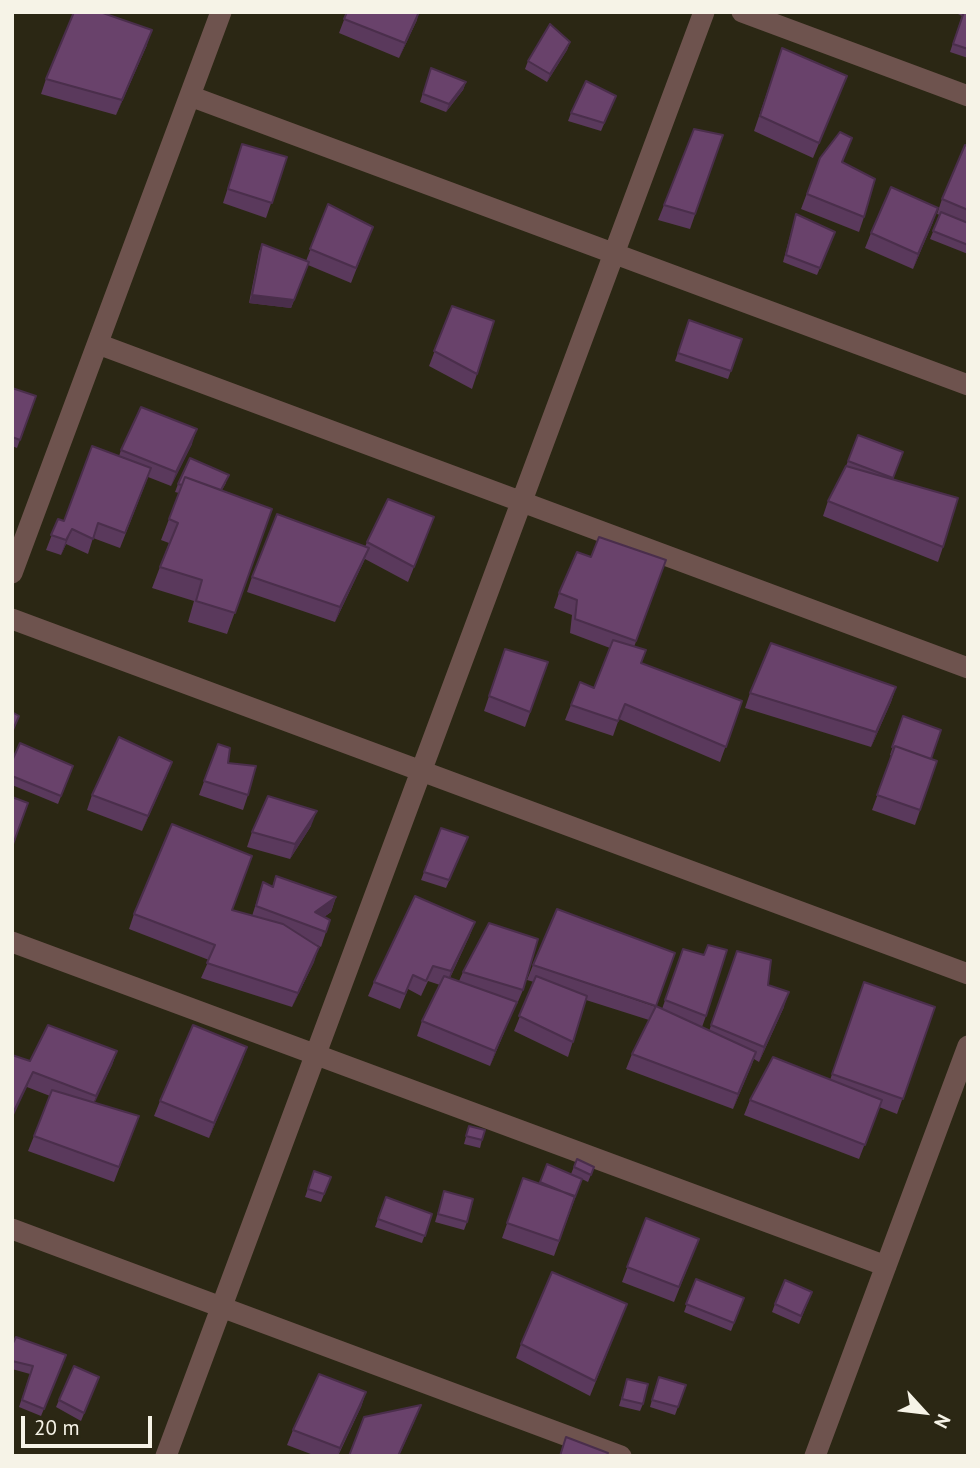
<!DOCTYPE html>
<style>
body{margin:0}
#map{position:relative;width:980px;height:1468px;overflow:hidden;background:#2b2714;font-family:"PT Sans",sans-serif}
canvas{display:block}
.frame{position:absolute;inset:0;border:14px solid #f6f3e7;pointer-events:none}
.north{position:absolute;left:889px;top:1377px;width:70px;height:70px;-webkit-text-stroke:5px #2b2714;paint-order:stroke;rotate:117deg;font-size:19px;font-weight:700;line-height:28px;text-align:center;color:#f6f3e7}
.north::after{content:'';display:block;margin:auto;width:24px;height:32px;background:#f6f3e7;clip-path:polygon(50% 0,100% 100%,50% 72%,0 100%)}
.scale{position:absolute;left:21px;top:1416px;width:131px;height:32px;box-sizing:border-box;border:4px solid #f6f3e7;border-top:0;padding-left:9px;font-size:21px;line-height:24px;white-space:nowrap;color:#f6f3e7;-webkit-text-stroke:5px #2b2714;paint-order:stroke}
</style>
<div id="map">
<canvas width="980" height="1468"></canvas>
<div class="frame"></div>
<div class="north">N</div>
<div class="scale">20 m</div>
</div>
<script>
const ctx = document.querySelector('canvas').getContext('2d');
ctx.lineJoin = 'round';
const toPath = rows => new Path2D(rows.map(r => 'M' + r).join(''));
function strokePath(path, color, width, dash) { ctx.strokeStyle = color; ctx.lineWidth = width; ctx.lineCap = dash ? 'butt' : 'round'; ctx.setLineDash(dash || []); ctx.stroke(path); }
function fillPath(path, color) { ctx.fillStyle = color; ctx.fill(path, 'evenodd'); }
const street = toPath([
 [742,12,968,96],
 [190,96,968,385],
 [98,344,968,668],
 [12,573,221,12],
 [12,619,968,974],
 [12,942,886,1266],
 [12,1229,621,1456],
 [166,1456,704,12],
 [815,1456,968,1046]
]);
const wall = toPath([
 [347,12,417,20,399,58,339,33],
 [954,12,968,12,968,58,950,52,962,16],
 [570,42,567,50,547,82,525,69,528,61],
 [147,45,116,115,41,94,46,79],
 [777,63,847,76,813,158,754,131],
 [431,68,466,82,463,90,446,112,420,102],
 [616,96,601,131,568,121,571,113],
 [723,135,690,229,658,220,664,205],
 [242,144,287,157,266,218,223,203],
 [968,146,968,254,930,239,940,215,937,214,942,199],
 [820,158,842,163,864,217,859,232,801,209],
 [328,204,373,227,351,283,308,265,291,308,249,303,259,252,262,244,306,261],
 [796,214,832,240,817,275,783,262],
 [933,222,913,269,865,248,871,233],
 [452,306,477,374,472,389,429,366],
 [689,320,742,339,728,379,675,361],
 [12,388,36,396,17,448,12,446],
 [858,435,903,452,893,479,943,547,938,562,823,516,828,501,846,466],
 [192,444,171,486,148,477,120,548,93,538,88,554,66,544,61,555,46,550,58,519,64,521,119,456,121,450],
 [226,483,222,490,272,509,227,634,188,622,194,601,152,588,169,543,161,540,179,493,175,492,178,484],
 [434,517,408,582,365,559,335,622,247,592,252,577,365,547,367,542],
 [591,557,666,560,634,647,641,663,742,701,720,762,619,719,613,736,565,720,580,682,594,688,610,648,570,633,572,615,554,608,559,593],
 [505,649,548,662,525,727,484,711],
 [896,687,891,702,871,747,745,708,750,693],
 [903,716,931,759,937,761,915,825,872,810,892,756,890,755],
 [218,744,228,763,248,795,243,810,199,795],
 [12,761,73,766,58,804,12,785],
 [172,762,166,777,142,831,87,810,92,795],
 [311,826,290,859,247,847,252,832],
 [441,828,468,837,446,888,421,880],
 [276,876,336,897,331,912,324,917,326,932,321,947,317,945,314,962,292,1007,201,978,209,960,129,929,134,914,232,910,252,916,263,882,272,887],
 [475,922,469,937,450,978,459,981,463,972,523,990,517,1004,516,1004,490,1066,417,1036,422,1021,440,985,428,981,421,996,408,989,400,1009,368,996,374,982],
 [683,949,706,1016,702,1027,709,1031,737,951,768,985,784,1007,759,1062,754,1059,733,1109,626,1069,632,1054,649,1020,586,1000,568,1057,514,1031,534,982,527,980,533,965,662,1009],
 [864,982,935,1007,897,1114,879,1107,859,1159,744,1115,750,1100,830,1080],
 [247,1047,209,1138,154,1116,160,1101],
 [117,1051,112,1065,94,1102,139,1116,114,1182,28,1151,50,1096,27,1087,30,1061],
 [469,1126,482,1140,480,1148,464,1144],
 [577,1159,594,1167,588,1182,582,1179,554,1256,502,1238,523,1178,539,1184,547,1164,571,1174],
 [314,1171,331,1177,321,1202,305,1197],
 [444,1191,467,1222,464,1230,435,1222],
 [386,1197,432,1214,422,1243,375,1227],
 [646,1218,699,1239,674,1302,622,1282],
 [696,1279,744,1298,731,1331,684,1312],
 [812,1292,799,1324,772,1312,775,1304],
 [627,1304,590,1396,516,1358,521,1344],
 [12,1345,66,1355,41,1416,19,1407,30,1374,12,1369],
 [99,1377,81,1421,56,1407,59,1400],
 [627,1379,643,1404,640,1411,619,1406],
 [656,1385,686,1385,675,1415,650,1407],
 [366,1392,361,1407,338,1456,316,1456,287,1445,293,1430]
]);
const shadedWall = toPath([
 [419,12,417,20,399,58,405,43],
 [152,30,147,45,116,115,122,100],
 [570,42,567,50,547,82,550,74],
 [466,82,463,90,446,112,449,104],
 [938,208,933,222,913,269,918,254],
 [309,262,291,308,249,303,252,295],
 [197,429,192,444,171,486,176,472],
 [72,529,66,544,61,555,66,540],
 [369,548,363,563,335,622,340,607],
 [896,687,891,702,871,747,876,732],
 [172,762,166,777,142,831,148,816],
 [317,811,311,826,290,859,295,844],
 [336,897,331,912,309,927,315,912],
 [475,922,469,937,446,986,451,971],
 [319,947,314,962,292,1007,298,993],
 [789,992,784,1007,759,1062,764,1047],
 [517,1002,511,1016,490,1066,495,1051],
 [247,1047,242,1062,209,1138,214,1123],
 [117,1051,112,1065,91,1111,96,1096],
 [756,1052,751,1067,733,1109,738,1094],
 [33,1072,27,1087,12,1119,12,1115],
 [366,1392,361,1407,337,1456,340,1448],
 [421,1405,415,1420,399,1456,398,1456]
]);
const building = toPath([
 [74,12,100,12,152,30,122,100,46,79,74,12],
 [347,12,419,12,405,43,344,19,347,12],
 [964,12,968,12,968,49,953,44,964,12],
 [550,24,570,42,550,74,528,61,550,24],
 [782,48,847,76,819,143,760,116,782,48],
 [431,68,466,82,449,104,423,94,431,68],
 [586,81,616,96,604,123,571,113,586,81],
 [694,129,723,135,695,214,664,205,694,129],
 [840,132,852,138,842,162,875,179,864,217,807,194,820,158,840,132],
 [242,144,287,157,272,203,228,189,242,144],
 [965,145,968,146,968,210,942,199,965,145],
 [891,187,938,208,918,254,871,233,891,187],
 [328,204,373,227,356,268,310,249,328,204],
 [941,212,968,223,968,245,933,231,941,212],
 [796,214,835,232,820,268,786,255,796,214],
 [262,244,309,262,294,300,252,295,262,244],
 [452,306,494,321,477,374,434,351,452,306],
 [689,320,742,339,731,371,678,353,689,320],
 [12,388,36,396,20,440,12,437,12,388],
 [141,407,197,429,176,472,121,450,141,407],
 [858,435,903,452,893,478,848,461,858,435],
 [92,446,151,468,125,533,98,523,93,539,72,529,66,540,51,535,58,519,64,521,92,446],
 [190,458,229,475,221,490,185,477,182,485,178,484,190,458],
 [846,466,958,498,943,547,828,501,846,466],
 [185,477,272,509,235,613,196,601,202,580,160,567,178,523,169,519,185,477],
 [388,499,434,517,414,567,367,542,388,499],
 [277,514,369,548,340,607,252,577,277,514],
 [599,537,666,560,636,641,575,619,577,600,559,593,577,552,591,557,599,537],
 [613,640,646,650,641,663,742,701,726,747,625,704,618,721,571,705,580,682,594,688,613,640],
 [771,643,896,687,876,732,750,693,771,643],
 [505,649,548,662,530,712,489,696,505,649],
 [12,712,19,716,12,732,12,712],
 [903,716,941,730,931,759,895,746,894,748,892,747,903,716],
 [119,737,172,762,148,816,92,795,119,737],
 [20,743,73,766,61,796,12,776,12,761,20,743],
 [218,744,230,748,228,763,256,766,248,795,204,781,218,744],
 [895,746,937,761,920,810,877,795,895,746],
 [268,796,317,811,295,844,252,832,268,796],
 [12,797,28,803,12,847,12,797],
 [172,824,252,856,232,910,283,924,319,947,298,993,207,963,215,945,134,914,172,824],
 [441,828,468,837,449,880,424,872,441,828],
 [276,876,336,897,315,912,330,920,326,932,256,906,263,882,273,887,276,876],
 [415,896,475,922,451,971,433,966,426,981,413,975,405,994,374,982,415,896],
 [557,909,675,953,656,1006,533,965,557,909],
 [489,923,538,939,523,990,463,972,489,923],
 [708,945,727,950,706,1016,665,1000,683,949,704,955,708,945],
 [737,951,771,960,768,985,789,992,764,1047,711,1025,737,951],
 [444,976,517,1002,495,1051,422,1021,444,976],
 [536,976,587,996,573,1042,519,1016,536,976],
 [864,982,935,1007,903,1099,832,1074,864,982],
 [656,1006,756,1052,738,1094,632,1054,656,1006],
 [48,1025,117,1051,96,1096,33,1072,12,1115,12,1055,30,1061,48,1025],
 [193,1025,247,1047,214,1123,160,1101,193,1025],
 [773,1057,882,1100,865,1145,750,1100,773,1057],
 [52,1090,139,1116,119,1167,34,1136,52,1090],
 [469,1126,485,1130,482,1140,466,1136,469,1126],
 [577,1159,594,1167,591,1175,574,1167,577,1159],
 [547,1164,582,1179,575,1197,540,1182,547,1164],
 [314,1171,331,1177,324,1194,308,1189,314,1171],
 [523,1178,575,1196,559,1241,507,1223,523,1178],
 [444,1191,473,1199,467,1222,438,1214,444,1191],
 [386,1197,432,1214,425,1236,378,1219,386,1197],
 [646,1218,699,1239,679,1287,627,1267,646,1218],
 [552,1272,627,1304,595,1381,521,1344,552,1272],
 [696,1279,744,1298,734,1323,686,1304,696,1279],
 [785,1280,812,1292,801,1316,775,1304,785,1280],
 [16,1337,66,1355,44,1409,22,1400,33,1366,12,1361,12,1345,16,1337],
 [74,1366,99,1377,84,1413,59,1400,74,1366],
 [319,1374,366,1392,340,1448,293,1430,319,1374],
 [659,1377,686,1385,678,1407,652,1400,659,1377],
 [627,1379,648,1384,643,1404,622,1399,627,1379],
 [421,1405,398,1456,349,1456,364,1417,421,1405],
 [566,1437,608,1453,607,1456,560,1456,566,1437]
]);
strokePath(street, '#6e534e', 21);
fillPath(wall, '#5a395c');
fillPath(shadedWall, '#4a2e4b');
fillPath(building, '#69426b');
strokePath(building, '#4a2e4b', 2);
</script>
